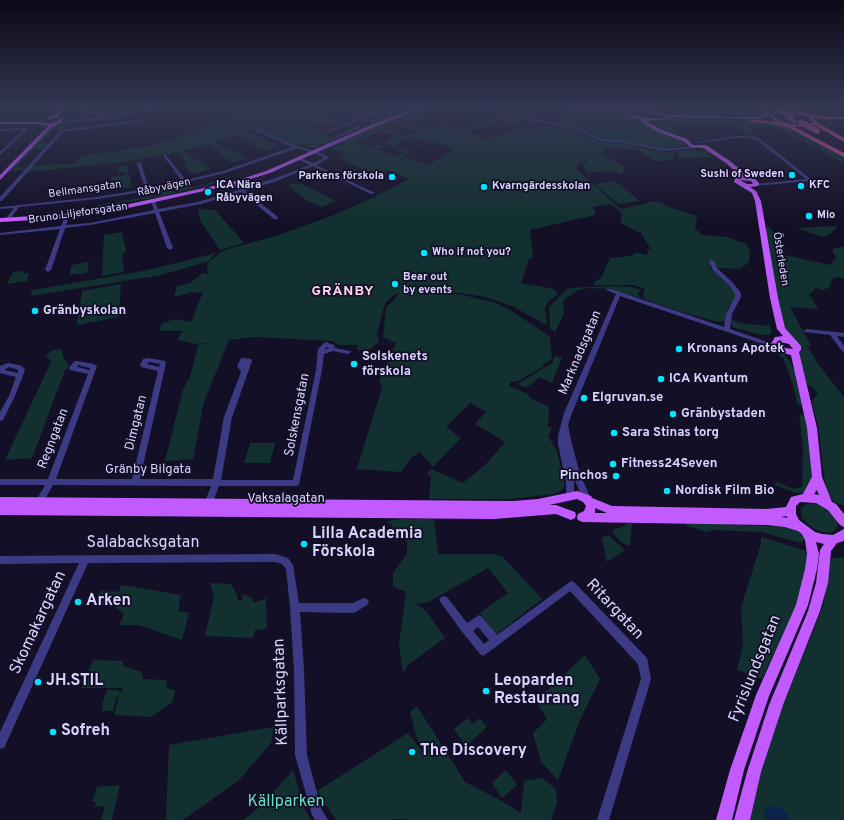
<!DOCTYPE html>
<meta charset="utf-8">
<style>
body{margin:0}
canvas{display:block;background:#130f26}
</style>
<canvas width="844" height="820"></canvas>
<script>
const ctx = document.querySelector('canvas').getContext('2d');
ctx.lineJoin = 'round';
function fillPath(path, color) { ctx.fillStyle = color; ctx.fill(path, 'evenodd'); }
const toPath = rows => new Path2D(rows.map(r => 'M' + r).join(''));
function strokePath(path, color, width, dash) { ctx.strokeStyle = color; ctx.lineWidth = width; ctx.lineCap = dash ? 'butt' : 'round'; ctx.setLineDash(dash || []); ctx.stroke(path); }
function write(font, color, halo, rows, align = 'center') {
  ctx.font = font + ' Overpass,sans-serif'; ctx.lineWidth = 3.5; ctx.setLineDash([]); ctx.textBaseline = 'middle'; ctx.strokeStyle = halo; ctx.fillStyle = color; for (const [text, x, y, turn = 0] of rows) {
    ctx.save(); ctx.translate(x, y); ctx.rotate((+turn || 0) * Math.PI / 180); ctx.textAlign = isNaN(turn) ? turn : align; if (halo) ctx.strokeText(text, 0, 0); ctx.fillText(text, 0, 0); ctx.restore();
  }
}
const green = toPath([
 [212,107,262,107,282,115,302,107,342,107,341,108,346,110,350,109,361,114,350,117,334,112,317,116,322,118,327,117,339,122,327,126,309,119,300,122,335,138,339,139,324,145,320,144,318,145,319,146,314,148,300,145,294,146,256,129,246,132,280,146,266,151,250,144,252,142,237,135,215,142,229,150,233,150,248,158,232,163,219,154,221,153,210,144,180,152,117,163,26,172,32,166,75,163,81,156,156,145,234,117],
 [431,107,450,107,448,108,490,121,497,118,483,113,474,112,455,107,460,107,485,113,502,119,511,118,520,122,518,125,525,127,524,129,527,130,545,126,552,128,562,127,575,131,574,130,581,132,597,141,625,144,652,150,674,153,674,157,671,160,667,159,664,161,658,161,652,159,638,150,623,148,606,149,602,152,603,155,625,167,622,174,605,171,588,173,582,165,591,158,578,163,576,169,621,209,655,201,662,203,672,208,697,216,695,229,703,235,727,237,746,244,750,251,749,262,740,269,716,268,708,266,730,283,737,295,727,310,727,321,718,322,678,311,644,299,643,293,645,289,633,285,593,285,594,282,601,278,610,258,631,256,636,253,648,255,647,249,651,250,640,231,639,233,621,223,621,212,611,204,593,207,596,212,595,215,530,230,533,256,532,258,529,259,521,283,554,289,556,292,557,295,548,302,545,308,547,323,545,324,514,307,486,297,427,288,425,291,463,295,496,303,515,313,550,337,552,359,545,363,543,367,518,381,510,382,509,386,528,394,529,398,549,407,548,427,552,428,548,436,557,451,565,485,562,490,554,494,509,499,429,499,431,476,427,474,431,469,463,483,486,464,505,442,475,424,486,412,470,403,446,427,461,438,433,467,420,452,411,458,401,472,357,469,382,388,379,380,396,343,383,337,386,308,400,293,394,295,385,303,377,334,379,342,368,350,357,350,358,345,339,345,332,341,254,337,229,340,204,402,193,459,165,461,183,389,190,377,198,345,210,343,197,344,177,340,183,331,159,331,162,323,176,319,191,322,203,292,196,293,192,292,174,297,177,286,190,283,203,273,208,274,207,264,222,251,279,235,339,213,371,198,377,198,375,196,410,179,388,170,378,174,382,176,372,179,362,174,364,171,360,168,338,158,345,154,329,147,345,144,343,141,381,125],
 [444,108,486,121,461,131,441,126,433,129,429,127,424,129,401,124],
 [501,119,521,127,487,139,468,132],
 [392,124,415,131,415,132,406,136,384,128],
 [381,131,396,136,384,144,405,152,396,156,377,150,384,146,379,144,371,148,356,142],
 [411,137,428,141,409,151,394,146],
 [431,141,455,149,428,165,402,156],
 [653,107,760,107,769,113,765,116,752,117,679,115,665,114],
 [566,109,629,115,672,137,681,140,684,143,684,146,666,149,626,142,601,140,585,130,563,125,559,118,563,110],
 [108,118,109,119,69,123,62,129,54,129,39,144,48,144,45,149,34,149,17,167,26,168,24,170,9,171,49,129,63,123],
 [673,119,762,120,779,123,844,156,844,163,796,137,773,127,749,127,754,135,747,135,737,127,673,124,670,125,668,128,693,138,705,138,698,140,665,130,657,125,656,122],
 [685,150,705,151,713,157,678,158,676,151],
 [182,152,188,154,195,160,199,159,211,169,192,174,183,163,186,162,178,153],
 [127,166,132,187,111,190,112,177,126,175,125,172,118,173,119,167],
 [230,177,230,178,212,184,163,196,94,208,94,206,162,194,160,189,187,182,192,188],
 [615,181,640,201,618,204,595,184],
 [293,184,302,184,336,201,321,207,306,200,287,185],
 [198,209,215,210,244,243,220,250,200,220],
 [767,225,777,235,779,250,785,255,830,265,836,258,832,250,835,248,844,247,844,279,839,277,833,278,829,288,821,290,815,287,816,288,809,294,818,309,790,307,811,346,807,346,821,368,844,397,844,506,833,501,826,490,818,425,812,402,818,392,807,384,798,355,802,350,800,345,785,328,777,301,766,233],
 [838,226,829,235,822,237,797,228],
 [122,232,126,250,122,256,124,272,102,276,104,235],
 [216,253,209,261,161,275,31,296,32,290,143,271],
 [89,262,88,270,86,273,69,275,72,265],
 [24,271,24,274,29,273,27,281,7,284,13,272],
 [121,284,119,317,77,325,82,291],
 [614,286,632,287,641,290,638,294,641,298,609,289,588,288,579,290,566,298,563,303,564,314,555,332,550,328,549,307,566,290,569,288],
 [731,319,739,323,767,326,768,322,772,332,770,335,760,335,732,327],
 [754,342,772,347,783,353,791,363,796,374,810,432,812,479,805,493,796,493,775,485,774,483,777,482,794,489,802,487,803,446,799,414,804,415,802,406,797,404,794,388,784,359,778,353,773,352,773,350,753,344,752,346,752,343],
 [62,349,63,357,69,365,68,369,65,370,32,458,5,460,51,362,48,357,44,357,52,350],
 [555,356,562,358,552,383,540,377,526,388,518,384,552,363],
 [250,443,275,443,270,463,244,463],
 [813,503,820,505,831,512,838,521,837,529,834,531,830,533,818,531,806,523,802,518,801,509,807,504],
 [400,519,434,519,438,554,495,554,503,557,542,599,497,634,493,633,480,613,508,593,488,568,427,603,416,604,426,611,445,638,408,665,403,673,399,645,406,592,393,586,393,573,407,554,407,542,387,521],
 [628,523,632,523,630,546,621,542,613,533,613,529,620,528],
 [685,523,790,527,802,534,805,539,801,543,761,532,713,530,706,532,687,526],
 [608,535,625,550,607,562,602,538],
 [761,537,807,551,805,575,796,606,762,679,737,670,743,646,741,607,761,544],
 [844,557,844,820,749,820,759,779,781,710,823,606,830,561,833,558],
 [210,583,231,584,237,595,238,601,242,600,242,596,244,594,252,598,254,603,266,598,267,628,255,630,253,638,205,636,214,597],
 [121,585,181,595,178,611,189,613,182,640,139,625,119,625,124,614,115,607,119,592,113,605,101,605,103,600,97,599,101,590,119,592],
 [585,655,600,679,579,722,558,780,541,762,533,733,547,719,536,701],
 [93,660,123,661,123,666,142,672,143,679,166,680,167,688,175,691,172,702,151,717,114,715,119,697,116,697,113,711,102,711,103,707,102,704,107,690,119,690,118,692,121,692,123,688,81,688],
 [417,706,465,782,500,800,521,813,524,781,542,778,556,789,557,803,551,820,413,820,394,819,393,820,336,820,317,791,408,733,426,757,416,736,410,712],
 [468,718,472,724,480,718,487,727,466,746,454,729],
 [274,727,271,743,238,781,183,820,166,820,169,745],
 [293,770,305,810,311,820,243,820,261,806],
 [506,770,517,785,502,798,492,783],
 [120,785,112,820,101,820,105,806,95,807,96,802,92,802,97,787]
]);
const water = toPath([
 [774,806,783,809,791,820,766,820,764,814,767,808]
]);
const minor = toPath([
 [82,107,85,107,83,111,103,112,104,117,157,107,166,107,102,120,57,124,55,123,100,117,100,114,80,113,82,107],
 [388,107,393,107,327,133,324,132,388,107],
 [408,107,413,107,404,111,402,110,408,107],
 [465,107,473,107,578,128,602,139,626,141,663,149,695,146,697,147,695,148,663,151,626,143,601,141,577,130,465,107],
 [392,113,395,114,371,123,368,122,392,113],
 [139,120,140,122,63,132,2,201,0,201,0,197,61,130,139,120],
 [358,126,361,127,337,138,334,137,358,126],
 [26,128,27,128,27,130,0,155,0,152,23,130,0,131,0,129,26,128],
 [257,129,296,146,319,152,329,158,316,165,375,193,371,194,313,166,277,181,245,191,278,217,278,219,274,219,241,192,201,204,159,212,173,248,170,250,167,248,155,213,90,225,65,228,51,270,48,272,45,270,60,229,0,235,0,233,61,226,65,216,67,215,69,216,66,225,90,223,154,210,151,201,153,200,155,201,158,209,198,202,238,190,231,184,231,182,235,182,242,188,273,179,310,165,297,159,297,157,299,157,313,163,324,158,317,154,297,148,225,173,149,191,97,199,19,207,8,222,4,221,14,208,0,209,0,207,97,197,145,189,137,163,139,162,141,163,149,189,182,181,164,157,164,155,166,155,186,180,223,171,292,147,256,131,255,130,257,129],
 [736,136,748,136,759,138,812,180,810,181,754,186,754,185,756,184,806,179,757,140,748,138,736,138,696,143,694,142,736,136],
 [712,260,715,262,717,268,733,283,741,293,741,297,732,314,730,329,779,346,780,347,779,348,775,348,620,296,572,413,568,425,572,444,580,474,591,499,590,501,587,502,584,501,572,474,574,482,574,496,573,498,570,499,567,498,566,496,566,482,558,444,558,436,564,413,616,294,606,290,607,289,611,289,724,327,726,314,735,297,735,293,729,285,713,270,709,262,712,260],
 [807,329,844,333,844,337,837,336,844,346,844,352,842,351,830,335,805,332,804,331,805,330,807,329],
 [326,342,334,345,335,348,350,351,351,352,348,354,333,351,324,354,322,370,299,485,296,486,219,486,211,507,210,509,207,510,204,509,203,507,211,486,53,485,40,508,37,509,34,508,33,506,45,485,0,485,0,479,48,479,88,374,70,370,69,368,70,366,75,361,77,361,94,364,97,366,56,479,132,479,158,371,141,367,140,365,143,359,149,358,165,361,166,363,140,479,213,479,224,417,241,372,237,366,241,358,243,358,251,359,252,361,232,417,221,480,293,480,316,370,318,349,324,343,326,342],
 [327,347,329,348,324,350,327,347],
 [149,362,160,364,159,367,147,364,149,362],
 [78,365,90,368,90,370,77,367,78,365],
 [8,363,22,366,25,370,15,396,3,420,0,421,0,412,9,396,16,377,0,373,0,366,8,363],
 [9,367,18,370,18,373,4,370,9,367],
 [275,554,288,558,293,565,299,603,353,603,364,598,367,599,369,602,367,605,354,613,300,612,304,670,307,755,321,808,328,820,315,820,312,815,295,755,294,670,290,607,286,569,282,564,275,562,88,563,4,748,0,749,0,732,79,563,0,564,0,556,275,554],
 [571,581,574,582,647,658,651,679,609,820,597,820,641,679,638,664,570,591,486,654,483,656,480,654,463,633,439,600,441,597,444,596,447,597,467,623,479,615,482,617,497,635,571,581],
 [478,627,489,640,484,644,473,631,478,627]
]);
const major = toPath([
 [61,107,66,107,58,117,47,120,47,118,54,115,61,107],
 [419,107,426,107,377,126,270,173,235,184,106,213,67,218,0,222,0,218,67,214,106,209,232,182,266,171,373,124,419,107],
 [559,107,593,107,617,110,646,109,671,115,730,117,760,117,776,112,789,111,810,115,818,122,808,127,788,126,775,122,770,116,760,119,672,117,670,119,646,121,662,130,687,139,693,145,706,145,730,161,750,178,755,179,759,183,758,186,750,187,756,191,761,201,778,298,785,328,801,346,801,350,799,352,817,428,822,477,832,502,836,504,844,514,844,527,840,525,828,510,816,503,800,502,796,506,796,514,799,520,815,532,822,534,833,535,844,529,844,541,837,543,831,551,828,583,820,611,783,705,761,772,750,820,734,820,747,772,769,705,808,611,816,583,820,550,824,544,816,542,819,554,817,569,808,605,769,696,744,770,732,820,716,820,730,770,756,695,796,605,805,569,807,554,805,540,802,534,798,531,785,527,767,525,582,522,578,520,577,517,578,514,584,511,586,506,583,502,577,499,549,505,556,505,575,512,576,515,575,518,571,520,556,514,494,519,0,515,0,505,496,509,0,505,0,497,514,501,538,499,577,491,591,496,592,498,612,506,767,509,786,507,791,497,803,494,812,477,807,428,791,355,779,352,771,344,775,337,783,336,777,329,770,298,755,201,752,193,734,182,735,178,742,177,726,163,703,148,690,147,683,141,658,132,641,122,642,120,624,114,626,113,648,119,669,117,646,111,617,112,580,109,581,110,579,111,559,107],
 [789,113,807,117,813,122,807,125,790,124,779,120,774,117,776,114,789,113],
 [740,180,751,181,753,184,747,184,740,180],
 [780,342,789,344,793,349,785,348,779,343,780,342],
 [817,490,819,495,814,494,817,490],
 [595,508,607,513,595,513,595,508],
 [786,516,788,518,781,517,786,516],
 [823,117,844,117,844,119,821,119,823,117],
 [59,118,63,119,61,123,50,129,0,180,0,175,48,126,36,124,0,124,0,122,36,122,49,124,57,121,59,118]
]);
const highway = toPath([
 [765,107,770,115,760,118,760,116,764,114,761,108,765,107],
 [791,108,810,114,835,118,832,120,809,117,789,110,791,108],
 [785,115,789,115,799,122,794,123,785,117,785,115],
 [749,119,787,123,844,153,844,157,789,128,771,124,751,122,748,120,749,119],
 [815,121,844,138,844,142,813,124,812,123,815,121]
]);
const highwayBridge = toPath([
 [777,108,792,116],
 [801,122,817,131]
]);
const markers = [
 [792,175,4,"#00e5ff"],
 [392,177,4,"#00e5ff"],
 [801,186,4,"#00e5ff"],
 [484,187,4,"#00e5ff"],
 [208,192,4,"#00e5ff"],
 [809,216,4,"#00e5ff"],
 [424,253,4,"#00e5ff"],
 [395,284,4,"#00e5ff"],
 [35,311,4,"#00e5ff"],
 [679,349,4,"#00e5ff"],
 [354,364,4,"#00e5ff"],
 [661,379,4,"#00e5ff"],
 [584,398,4,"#00e5ff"],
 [673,414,4,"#00e5ff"],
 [614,433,4,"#00e5ff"],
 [613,464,4,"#00e5ff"],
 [616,476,4,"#00e5ff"],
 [667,491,4,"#00e5ff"],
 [304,544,4,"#00e5ff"],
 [78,602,4,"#00e5ff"],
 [38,682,4,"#00e5ff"],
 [486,691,4,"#00e5ff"],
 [53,732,4,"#00e5ff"],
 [412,752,4,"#00e5ff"]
];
const farPoinames = [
 ["Sushi of Sweden",784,175,"right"],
 ["Parkens förskola",384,177,"right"],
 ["ICA Nära",216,186],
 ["Råbyvägen",216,199],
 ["KFC",809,186],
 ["Kvarngärdesskolan",492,187],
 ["Mio",817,216],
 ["Who if not you?",432,253],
 ["Bear out",403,278],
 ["by events",403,291]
];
const farStreetnames = [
 ["Råbyvägen",164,188,-12],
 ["Bellmansgatan",85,190,-8],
 ["Bruno Liljeforsgatan",78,214,-8],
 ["Österleden",780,259,81]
];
const poiNames = [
 ["Gränbyskolan",43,311],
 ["Kronans Apotek",687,349],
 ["Solskenets",362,357],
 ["förskola",362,372],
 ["ICA Kvantum",669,379],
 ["Elgruvan.se",592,398],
 ["Gränbystaden",681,414],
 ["Sara Stinas torg",622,433],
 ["Fitness24Seven",621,464],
 ["Pinchos",608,476,"right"],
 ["Nordisk Film Bio",675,491]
];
const streetNames = [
 ["Marknadsgatan",581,353,-67],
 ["Solskensgatan",298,415,-79],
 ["Dimgatan",137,423,-76],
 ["Regngatan",54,439,-69],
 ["Gränby Bilgata",148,470],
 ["Vaksalagatan",286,499]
];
const farDistrictnames = [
 ["GRÄNBY",343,292]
];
const nearPoinames = [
 ["Lilla Academia",312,535],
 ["Förskola",312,553],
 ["Arken",86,602],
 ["JH.STIL",46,682],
 ["Leoparden",494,682],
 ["Restaurang",494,700],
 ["Sofreh",61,732],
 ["The Discovery",420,752]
];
const nearStreetnames = [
 ["Salabacksgatan",143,544],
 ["Ritargatan",614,610,47],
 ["Skomakargatan",39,623,-65],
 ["Fyrislundsgatan",756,669,-68],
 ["Källparksgatan",282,692,-92]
];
const nearParknames = [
 ["Källparken",286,803]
];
fillPath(green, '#12302f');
fillPath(water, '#0c2248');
fillPath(minor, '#3d3a85');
fillPath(major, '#c25bff');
fillPath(highway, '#ff4fa3');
strokePath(highwayBridge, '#ff4fa3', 5.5);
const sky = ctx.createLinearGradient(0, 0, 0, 222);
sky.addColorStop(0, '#0a0815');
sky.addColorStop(0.48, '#333752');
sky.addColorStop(1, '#33375200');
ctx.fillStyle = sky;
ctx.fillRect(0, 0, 844, 222);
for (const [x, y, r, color] of markers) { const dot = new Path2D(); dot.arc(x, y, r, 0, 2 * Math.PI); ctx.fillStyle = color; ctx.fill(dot); strokePath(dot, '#130f26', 1.5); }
write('bold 11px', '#d9d4ff', '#130f26', farPoinames, 'left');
write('11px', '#d9d4ff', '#130f26', farStreetnames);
write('bold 13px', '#d9d4ff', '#130f26', poiNames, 'left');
write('13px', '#d9d4ff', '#130f26', streetNames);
ctx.letterSpacing = '1px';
write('bold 14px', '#ffd6f0', '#130f26', farDistrictnames);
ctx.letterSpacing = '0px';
write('bold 16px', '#d9d4ff', '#130f26', nearPoinames, 'left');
write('16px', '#d9d4ff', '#130f26', nearStreetnames);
write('16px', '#5fe0c0', '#130f26', nearParknames);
</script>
